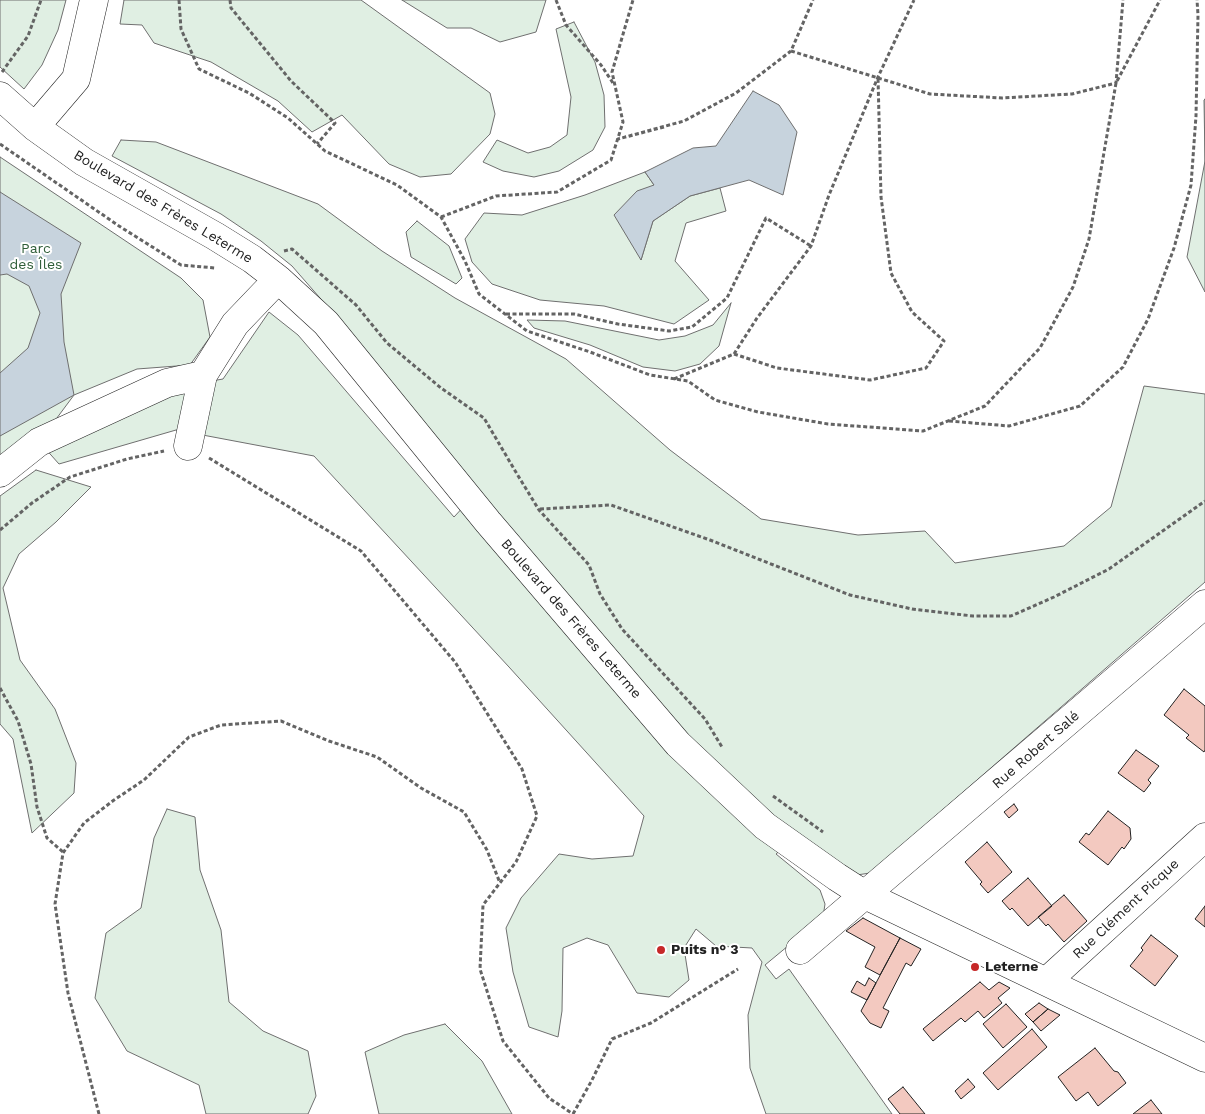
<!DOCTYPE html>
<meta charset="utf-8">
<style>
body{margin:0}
canvas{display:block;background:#fff}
</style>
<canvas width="1205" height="1114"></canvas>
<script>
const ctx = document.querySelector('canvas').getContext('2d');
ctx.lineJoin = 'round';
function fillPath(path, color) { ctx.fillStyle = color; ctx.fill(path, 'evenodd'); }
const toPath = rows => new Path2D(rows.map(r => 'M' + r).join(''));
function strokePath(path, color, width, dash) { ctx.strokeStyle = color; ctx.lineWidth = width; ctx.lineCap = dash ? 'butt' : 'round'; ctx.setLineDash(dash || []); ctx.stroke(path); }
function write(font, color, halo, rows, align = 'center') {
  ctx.font = font + ' "Work Sans",sans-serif'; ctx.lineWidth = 4; ctx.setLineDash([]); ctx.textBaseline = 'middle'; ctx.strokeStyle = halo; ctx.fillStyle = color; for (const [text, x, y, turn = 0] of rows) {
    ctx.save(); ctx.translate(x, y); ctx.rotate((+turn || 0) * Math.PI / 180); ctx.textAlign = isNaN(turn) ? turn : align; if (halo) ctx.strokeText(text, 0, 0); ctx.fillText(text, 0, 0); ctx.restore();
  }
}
const green = toPath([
 [0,0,66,0,58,30,42,65,24,89,0,67,0,0],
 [124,0,361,0,490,93,495,114,490,134,451,174,420,177,389,164,342,115,312,132,278,101,211,62,154,43,142,25,120,24,124,0],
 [402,0,546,0,536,32,500,42,471,28,447,28,402,0],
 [574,22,595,62,604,95,605,127,593,150,559,171,534,177,503,171,483,162,497,140,528,153,550,147,567,135,571,97,556,29,574,22],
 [1205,99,1205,292,1187,257,1205,161,1204,100,1205,99],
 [121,140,156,142,318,204,382,251,455,298,566,359,670,450,761,519,858,535,925,531,955,563,1064,546,1111,507,1144,386,1205,394,1205,582,870,873,850,876,796,837,776,854,820,890,825,904,823,917,765,965,776,979,789,969,892,1114,766,1114,750,1068,748,1015,762,962,752,948,716,946,696,929,684,948,689,980,669,997,637,993,608,945,587,938,563,948,562,1011,558,1037,529,1027,513,972,506,928,521,898,559,854,592,859,633,856,644,816,509,667,314,456,176,430,59,464,43,446,183,386,223,379,269,312,298,335,454,517,478,491,341,322,292,266,261,241,221,214,112,156,121,140],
 [0,157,181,278,203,300,210,337,190,365,137,369,74,395,39,442,0,473,0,157],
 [645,172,654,185,641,260,653,221,690,196,720,188,726,211,686,223,675,261,709,300,674,324,604,306,540,300,492,284,472,262,465,239,484,213,522,215,585,195,645,172],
 [417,221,449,246,462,278,456,284,411,257,406,232,417,221],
 [731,303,719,346,700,364,675,371,643,367,590,345,534,328,527,320,565,321,659,340,685,336,713,325,731,303],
 [36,470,91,487,56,522,19,554,3,588,20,660,55,709,76,763,74,793,32,833,13,739,0,724,0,496,36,470],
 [167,809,195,817,200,870,221,930,229,1002,263,1031,308,1051,316,1096,308,1114,206,1114,199,1085,127,1051,95,998,106,933,141,908,154,838,167,809],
 [445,1024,482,1061,512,1114,379,1114,365,1052,404,1035,445,1024]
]);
const water = toPath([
 [753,91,779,105,797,132,783,195,749,180,690,196,653,221,641,260,614,215,637,191,654,185,645,172,693,148,716,146,753,91],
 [0,192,81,243,61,294,64,342,74,395,0,436,0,373,28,348,40,313,29,286,7,274,0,275,0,192]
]);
const building = toPath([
 [1184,689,1205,706,1205,750,1204,752,1186,738,1189,735,1164,715,1184,689],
 [1136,750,1159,766,1148,780,1151,783,1144,792,1118,773,1136,750],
 [1014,804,1018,810,1009,818,1004,812,1014,804],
 [1108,811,1130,828,1131,839,1124,849,1122,847,1108,865,1079,842,1086,833,1089,835,1108,811],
 [987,842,1012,872,988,893,980,884,982,882,965,862,987,842],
 [1028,878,1052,906,1028,926,1012,908,1010,910,1002,901,1028,878],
 [1064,895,1087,921,1064,942,1048,924,1046,926,1038,917,1064,895],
 [1205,906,1205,927,1195,919,1205,906],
 [863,918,900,938,880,975,865,967,875,947,846,931,863,918],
 [1151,935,1178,956,1155,986,1130,966,1143,950,1141,948,1151,935],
 [900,938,921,949,911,966,906,963,883,1008,889,1011,881,1028,870,1023,861,1011,900,938],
 [869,978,876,983,867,1000,851,992,857,981,865,986,869,978],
 [980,982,989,990,999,982,1010,988,998,998,1002,1003,984,1018,978,1011,965,1022,961,1018,933,1041,923,1029,980,982],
 [1039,1003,1048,1009,1033,1022,1025,1014,1039,1003],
 [1006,1004,1027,1027,1003,1048,983,1024,1006,1004],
 [1048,1009,1060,1015,1041,1031,1033,1022,1048,1009],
 [1032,1029,1047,1047,998,1090,983,1073,1032,1029],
 [1095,1048,1114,1071,1118,1072,1126,1083,1098,1106,1088,1092,1076,1101,1058,1077,1095,1048],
 [968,1079,975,1087,961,1099,955,1091,968,1079],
 [903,1087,925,1114,900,1114,888,1099,903,1087],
 [1151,1100,1162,1114,1133,1114,1151,1100]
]);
const path = toPath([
 [179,0,181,29,199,69,249,93,288,118,325,151,397,185,441,217,465,261,479,294,527,331,590,352,650,375,688,381,715,400,758,412,828,424,923,431,985,406,1040,348,1073,287,1089,239,1116,83,1160,0],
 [230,0,231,8,291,81,335,123,317,144],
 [556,0,566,25,601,65,613,83],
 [791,51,930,94,1002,98,1072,94,1116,83,1123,0],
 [2,72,28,36,41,0],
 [664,127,618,139,684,121,736,93,791,51,813,0],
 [0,144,119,226,181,265,215,268],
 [441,217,496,196,557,192,611,160,623,122,612,72,633,0],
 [284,251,292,249,356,305,387,343,441,388,484,418,517,474,539,510,589,565,600,594,622,629,705,719,722,747],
 [506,314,574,314,618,324,669,331,692,327,727,298,766,218,811,246],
 [734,354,777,368,870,380,926,368,944,341,912,312,891,273,881,197,878,77],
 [674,379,734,354,757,318,811,246,829,195,856,130,878,77,914,0],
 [949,421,1009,426,1080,406,1123,367,1148,319,1174,248,1191,185,1196,116,1198,15,1197,0],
 [209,458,361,551,455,662,522,769,537,816,516,862,483,905,480,969,503,1041,549,1098,573,1114],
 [540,509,611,505,710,540,850,595,912,609,973,616,1011,616,1054,597,1109,569,1205,501],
 [0,530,32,503,70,477,127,459,164,451],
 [0,688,18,721,31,764,37,807,47,838,63,852],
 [773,796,823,832],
 [99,1114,68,993,55,904,63,853,84,823,114,800,144,780,189,737,221,725,281,721,329,741,377,757,421,788,464,812,487,850,500,883],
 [573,1114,592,1080,612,1039,651,1023,738,969]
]);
const minor = toPath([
 [0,96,35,127,84,162,215,236,252,259,278,279,326,323,488,522,678,744,765,826,837,877,865,895,1205,1058],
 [35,127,76,79,94,0],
 [188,446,203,375,235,324,278,279],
 [0,473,39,442,167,383,203,375],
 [800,950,1205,604],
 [1047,981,1205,837]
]);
const markers = [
 [661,950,5,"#c62828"],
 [975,967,5,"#c62828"]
];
const streetNames = [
 ["Boulevard des Frères Leterme",163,207,31],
 ["Boulevard des Frères Leterme",571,619,49],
 ["Rue Robert Salé",1036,750,-41],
 ["Rue Clément Picque",1126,909,-43]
];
const parkNames = [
 ["Parc",36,249],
 ["des Îles",36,265]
];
const poiNames = [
 ["Puits n° 3",671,950],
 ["Leterne",985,967]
];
fillPath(green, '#e0efe3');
strokePath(green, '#6f6f6f', 1);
fillPath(water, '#c7d3dd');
strokePath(water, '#6f6f6f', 1);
fillPath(building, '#f3c9c0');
strokePath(building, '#222', 1);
strokePath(minor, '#222', 29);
strokePath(path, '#646464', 3, [4, 2.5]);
strokePath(minor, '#fff', 28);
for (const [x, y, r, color] of markers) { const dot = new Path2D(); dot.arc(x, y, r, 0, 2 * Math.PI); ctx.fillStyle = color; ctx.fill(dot); strokePath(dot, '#fff', 2); }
write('14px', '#222', '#fff', streetNames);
write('14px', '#2f5e38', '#fff', parkNames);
write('bold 14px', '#222', '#fff', poiNames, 'left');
</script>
